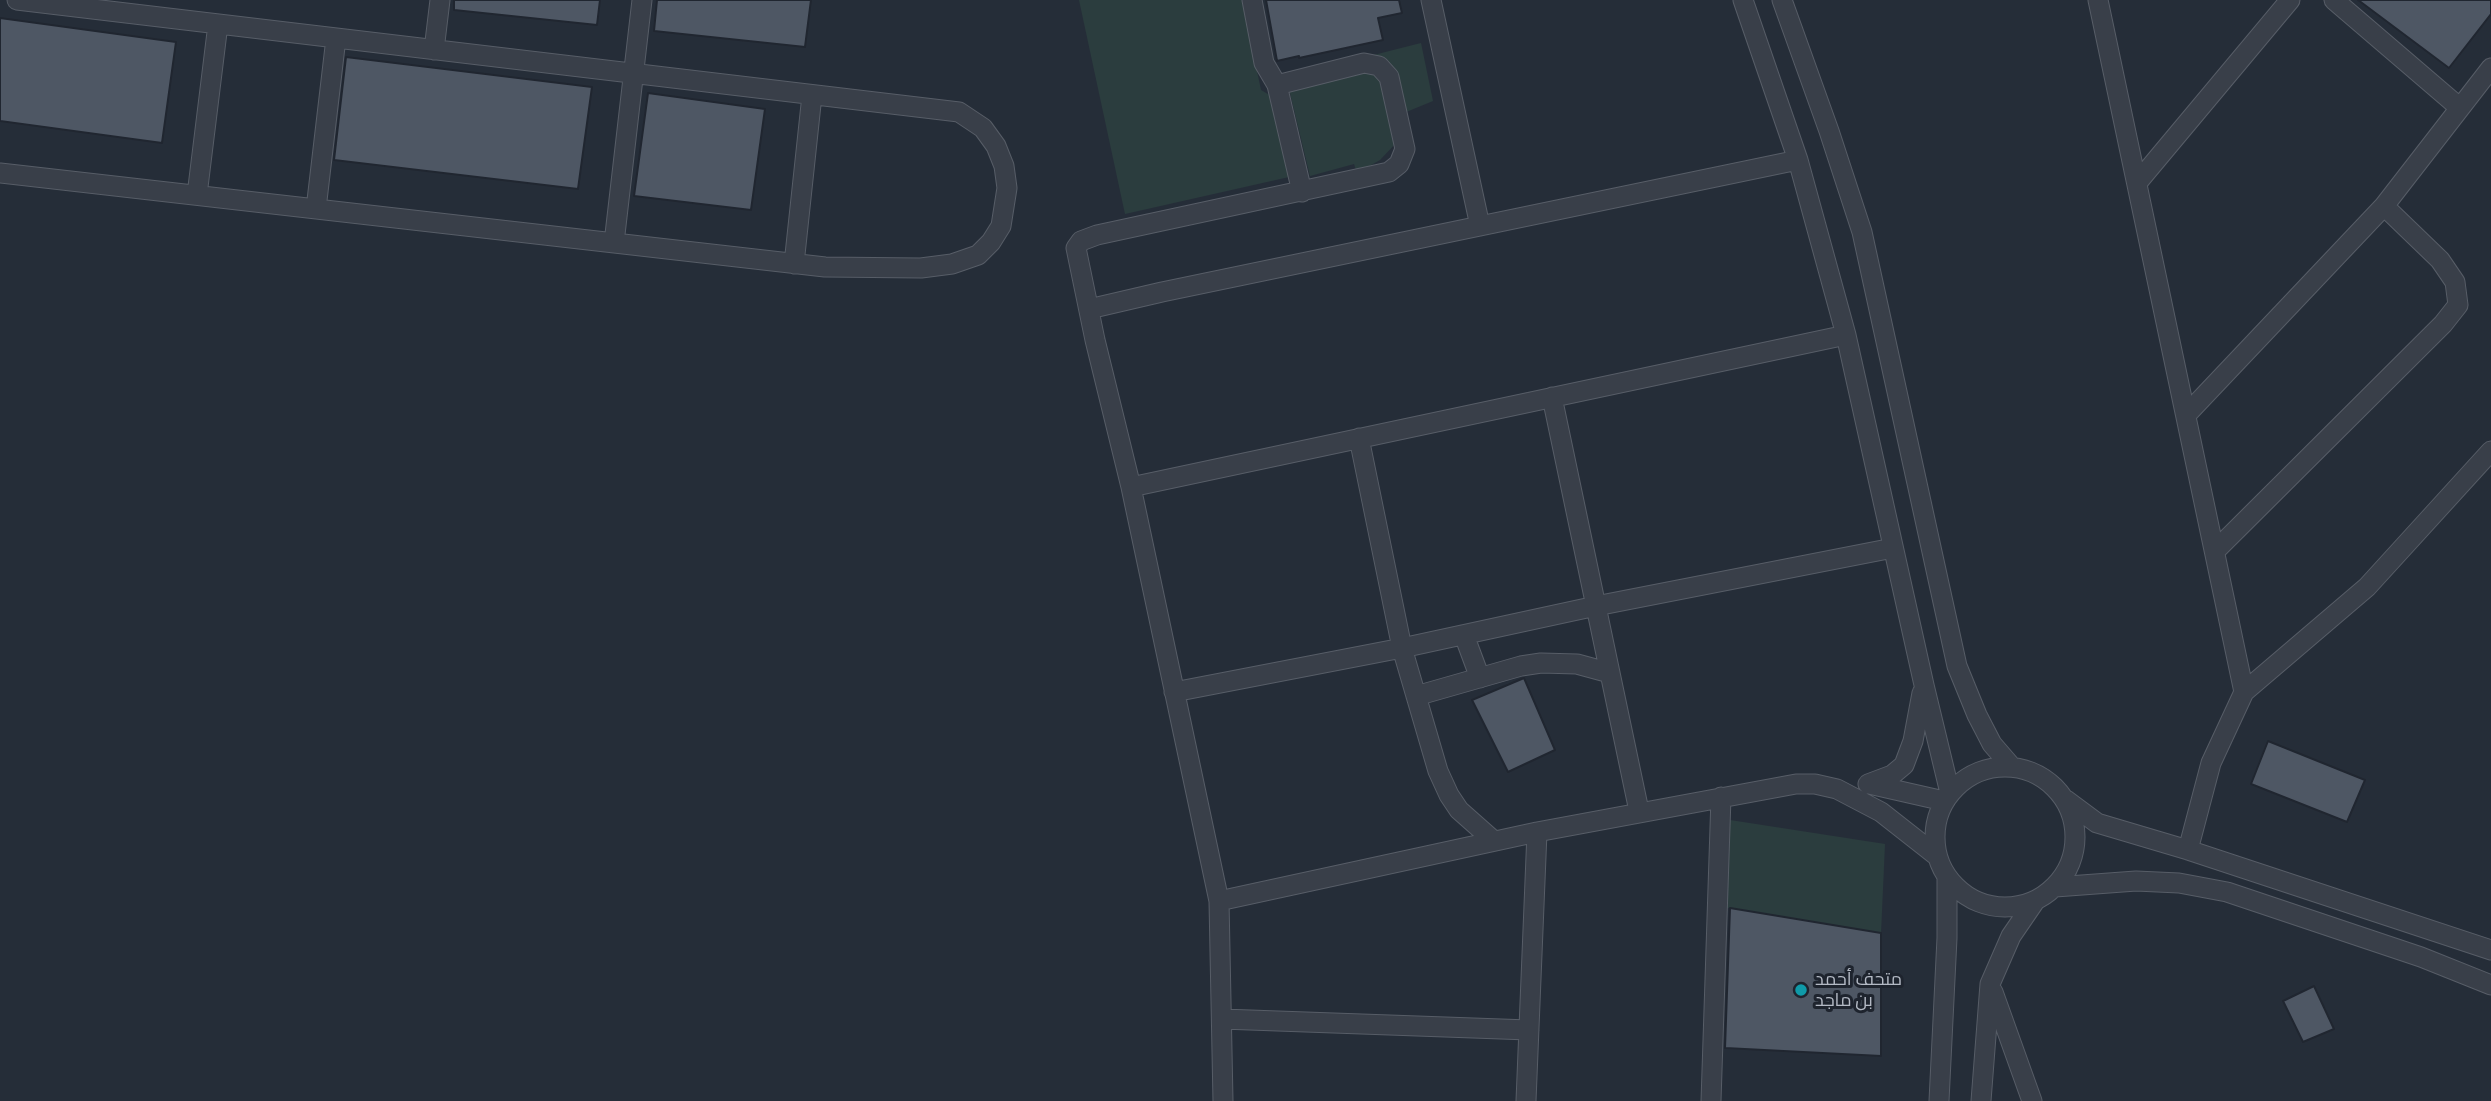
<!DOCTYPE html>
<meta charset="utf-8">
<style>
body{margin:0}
canvas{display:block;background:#252d38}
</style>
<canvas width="2491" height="1101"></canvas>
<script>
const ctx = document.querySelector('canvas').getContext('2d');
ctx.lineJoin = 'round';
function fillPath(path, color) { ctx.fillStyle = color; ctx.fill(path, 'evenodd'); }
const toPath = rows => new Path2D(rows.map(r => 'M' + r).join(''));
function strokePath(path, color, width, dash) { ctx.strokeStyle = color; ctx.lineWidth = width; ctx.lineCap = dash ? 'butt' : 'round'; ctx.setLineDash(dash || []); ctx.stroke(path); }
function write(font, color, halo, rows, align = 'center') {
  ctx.font = font + ' "PT Sans Narrow",Cairo,sans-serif'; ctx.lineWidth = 6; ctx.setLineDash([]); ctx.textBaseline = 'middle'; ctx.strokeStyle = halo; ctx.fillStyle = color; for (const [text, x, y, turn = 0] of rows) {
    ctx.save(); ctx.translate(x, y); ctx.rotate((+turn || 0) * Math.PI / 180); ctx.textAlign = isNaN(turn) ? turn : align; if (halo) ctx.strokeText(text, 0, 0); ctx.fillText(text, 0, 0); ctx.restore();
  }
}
const green = toPath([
 [1079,0,1242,0,1261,90,1273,97,1289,177,1125,214],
 [1421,43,1433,101,1394,117,1397,142,1380,160,1357,173,1354,164,1310,176,1289,89,1350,61],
 [1730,820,1885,844,1881,933,1723,907]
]);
const building = toPath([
 [454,0,600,0,597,25,454,10,454,0],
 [657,0,811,0,805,47,654,31,657,0],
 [1266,0,1399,0,1402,13,1378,18,1383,40,1299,58,1299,56,1277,61,1266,0],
 [2358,0,2491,0,2491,14,2449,68,2358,0],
 [0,18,176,42,162,143,0,121,0,18],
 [346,57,592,87,578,189,334,160,346,57],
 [648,93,765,109,751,210,634,196,648,93],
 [1524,678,1555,750,1508,772,1472,700,1524,678],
 [2268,741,2365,780,2347,822,2251,784,2268,741],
 [1730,908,1881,933,1881,1056,1725,1048,1730,908],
 [2314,986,2334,1029,2303,1042,2283,1001,2314,986]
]);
const minor = toPath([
 [1252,0,1264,63,1277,85,1302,192],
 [1431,0,1480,226],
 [1743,0,1798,160,1846,335,1924,685,1950,793],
 [1782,0,1829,131,1862,232,1957,666,1977,715,1992,744,2011,766],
 [2098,0,2244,692],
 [2334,0,2460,108],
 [434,50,440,0],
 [0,173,825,267,921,268,952,264,978,255,991,242,1001,226,1007,188,1004,166,996,146,983,128,959,112,17,0],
 [2137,183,2290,0],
 [197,195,218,24],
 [316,209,336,38],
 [614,243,642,0],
 [794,264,812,95],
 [1089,309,1162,292,1798,160],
 [1552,397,1639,811],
 [2186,415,2384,206,2491,68],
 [1359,438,1402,648,1438,771,1449,795,1459,810,1494,841],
 [1131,487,1846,335],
 [2215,551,2443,324,2458,305,2455,282,2440,260,2384,206],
 [1464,635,1480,678],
 [1174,692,1402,648,1596,606,1893,548],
 [1416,696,1521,666,1541,663,1577,664,1610,673],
 '1935 837a70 70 0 1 1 140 0a70 70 0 1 1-140 0Z',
 [1868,784,1892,775,1904,765,1913,741,1922,693],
 [1869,784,1944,801],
 [2066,800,2097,823,2188,850,2491,950],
 [2188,850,2211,763,2244,692,2367,587,2491,451],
 [2055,887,2136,881,2179,883,2227,892,2421,957,2491,985],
 [1219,901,1537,832,1796,784,1815,784,1837,789,1881,812,1937,856],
 [1993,992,2032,1101],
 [1222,1019,1529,1030],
 [1223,1101,1219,901,1131,487,1095,340,1076,248,1081,241,1097,235,1389,172,1399,164,1405,149,1389,77,1379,66,1364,63,1277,85],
 [1526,1101,1537,832],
 [1711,1101,1721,797],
 [1939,1101,1947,938,1947,878],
 [1981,1101,1990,984,2011,936,2035,901]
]);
const markers = [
 [1801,990,7,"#0f9aa8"]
];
const poiNames = [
 ["متحف أحمد",1815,980],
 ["بن ماجد",1815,1001]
];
fillPath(green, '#2b3d3e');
fillPath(building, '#4e5764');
strokePath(building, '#202630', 2);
strokePath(minor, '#575d67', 21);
strokePath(minor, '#393f49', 19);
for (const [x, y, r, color] of markers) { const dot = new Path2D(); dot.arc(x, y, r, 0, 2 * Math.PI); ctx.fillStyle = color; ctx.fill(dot); strokePath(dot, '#1e242e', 2.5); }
write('18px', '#b4bac5', '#1e242e', poiNames, 'left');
</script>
